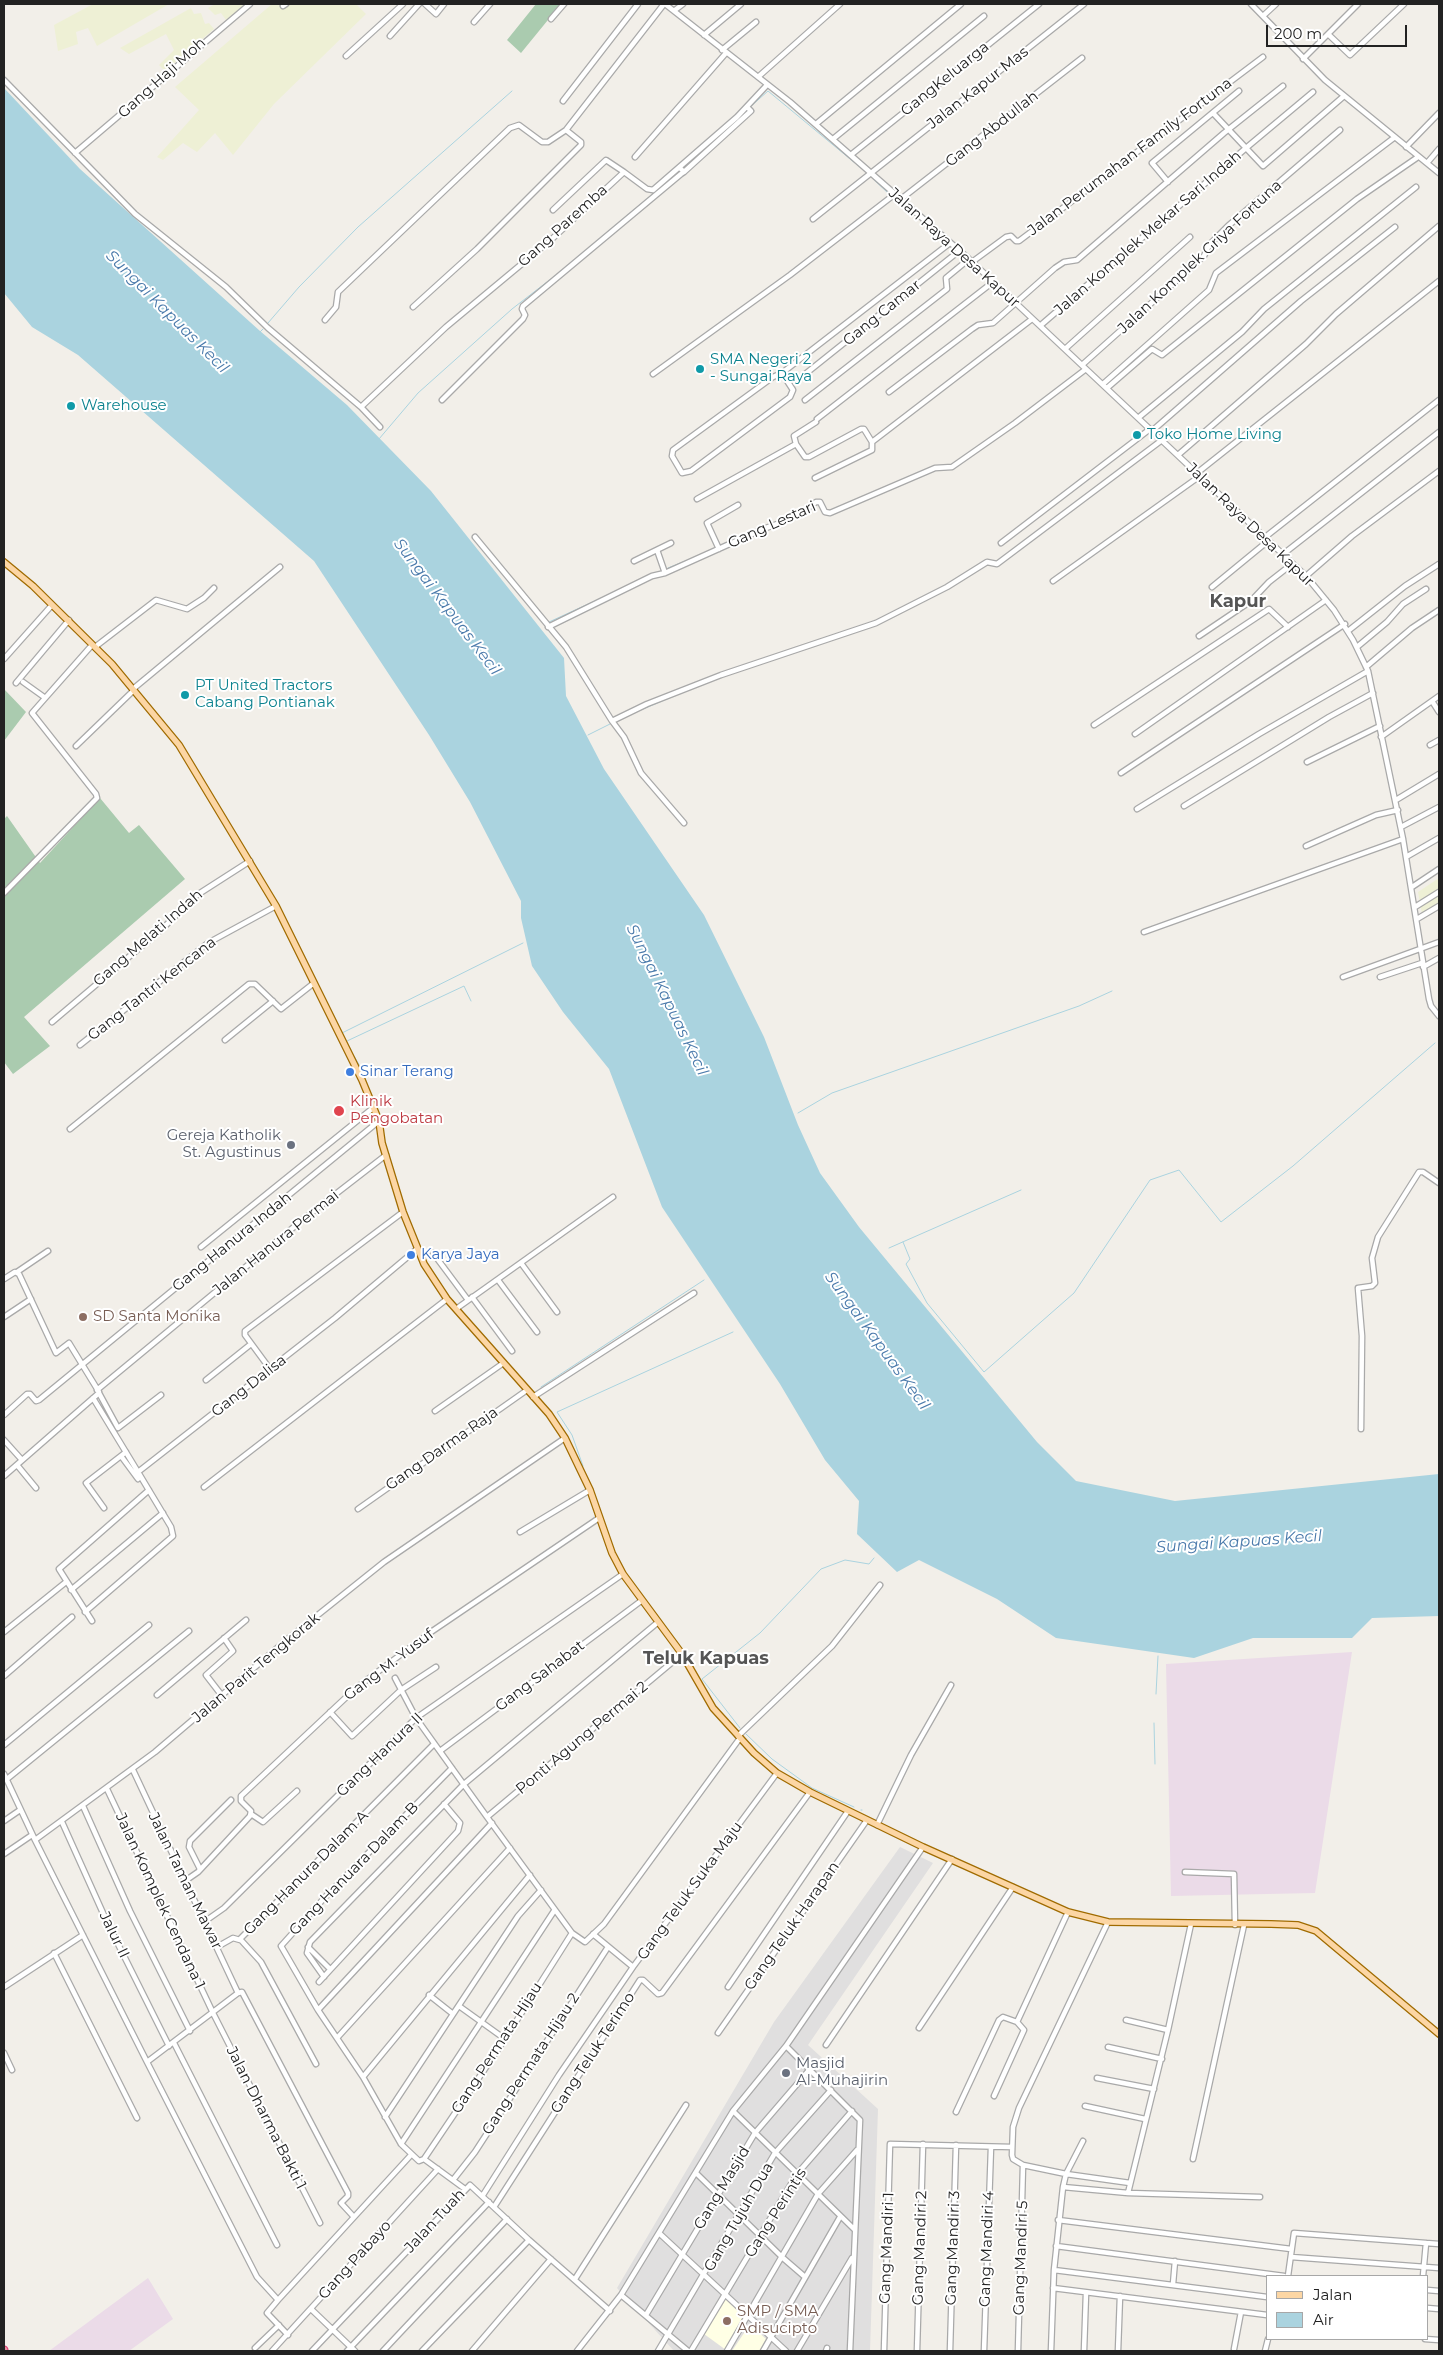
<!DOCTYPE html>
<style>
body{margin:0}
#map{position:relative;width:1443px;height:2355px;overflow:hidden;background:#f2efe9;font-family:Montserrat,sans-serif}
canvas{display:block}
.frame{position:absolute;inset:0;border:5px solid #222;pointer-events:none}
.legend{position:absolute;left:1266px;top:2275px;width:162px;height:65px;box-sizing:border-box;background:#fff;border:1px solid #a7a7a7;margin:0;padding:6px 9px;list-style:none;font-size:15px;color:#222}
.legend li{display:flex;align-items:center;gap:10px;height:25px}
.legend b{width:25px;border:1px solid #a7a7a7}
.scale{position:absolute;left:1266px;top:25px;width:141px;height:22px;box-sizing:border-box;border:2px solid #222;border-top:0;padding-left:6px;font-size:15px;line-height:18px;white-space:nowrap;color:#222;-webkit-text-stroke:4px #fff;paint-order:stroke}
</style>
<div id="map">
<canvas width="1443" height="2355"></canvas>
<div class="frame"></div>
<ul class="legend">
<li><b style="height:6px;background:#fcd6a4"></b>Jalan</li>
<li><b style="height:14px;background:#aad3df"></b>Air</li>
</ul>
<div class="scale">200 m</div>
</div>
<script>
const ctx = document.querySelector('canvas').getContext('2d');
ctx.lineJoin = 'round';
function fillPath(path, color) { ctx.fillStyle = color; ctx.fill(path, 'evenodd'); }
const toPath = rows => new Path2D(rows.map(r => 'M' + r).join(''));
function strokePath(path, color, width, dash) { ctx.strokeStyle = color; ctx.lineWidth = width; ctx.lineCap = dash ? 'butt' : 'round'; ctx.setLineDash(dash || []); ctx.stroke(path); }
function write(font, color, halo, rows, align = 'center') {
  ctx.font = font + ' Montserrat,sans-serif'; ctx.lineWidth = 4; ctx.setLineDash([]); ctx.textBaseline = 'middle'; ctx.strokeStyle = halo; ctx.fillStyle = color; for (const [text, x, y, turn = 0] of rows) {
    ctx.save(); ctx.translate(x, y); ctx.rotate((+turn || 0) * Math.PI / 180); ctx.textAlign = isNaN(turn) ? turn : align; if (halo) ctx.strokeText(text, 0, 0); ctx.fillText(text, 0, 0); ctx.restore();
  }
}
const residential = toPath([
 [900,1847,933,1863,808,2045,878,2109,870,2351,674,2351,617,2288,774,2022]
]);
const industrial = toPath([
 [1352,1652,1315,1893,1171,1896,1166,1664],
 [148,2278,173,2319,129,2351,49,2351]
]);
const education = toPath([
 [725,2299,744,2317,726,2350,704,2334],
 [750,2324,766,2339,760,2351,732,2351]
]);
const farmland = toPath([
 [93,4,169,4,97,46,88,28,76,32,78,44,58,51,54,25],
 [215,4,246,4,226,20,221,13,215,15,208,8],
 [272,4,358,4,357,5,366,14,274,104,233,155,215,133,197,152,183,143,163,160,157,157,199,110,175,87],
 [191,8,194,14,201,13,205,24,209,23,214,29,165,71,159,65,174,50,166,34,129,54,120,48],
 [1439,878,1439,903,1422,914,1418,892]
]);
const cemetery = toPath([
 [536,4,561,4,521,53,507,40],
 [4,689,26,712,4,741],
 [100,798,129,833,139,825,185,879,24,1017,50,1046,13,1074,4,1062,4,819,7,816,40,863]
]);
const water = toPath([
 [4,88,80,169,260,331,347,405,431,491,564,658,566,696,604,769,704,915,764,1037,798,1125,820,1173,859,1227,1037,1442,1076,1481,1175,1501,1439,1474,1439,1616,1372,1618,1352,1638,1253,1638,1194,1658,1056,1638,997,1599,919,1560,897,1572,857,1534,859,1501,825,1460,780,1384,662,1207,609,1069,563,1012,532,966,521,918,521,901,470,802,429,735,314,561,78,355,32,327,4,293]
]);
const stream = toPath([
 [750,107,768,91,861,168],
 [740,117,748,110],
 [710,145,737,120],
 [685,167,696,158],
 [870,176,889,194],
 [268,323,299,287,358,227,512,91],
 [260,332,263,329],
 [379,439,418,393,512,309,556,275,679,172],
 [668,568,700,555],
 [549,622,621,589],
 [636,712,674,696],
 [588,735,610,724],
 [342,1033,523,943],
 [344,1038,351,1050],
 [347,1041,464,986,471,1001],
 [354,1056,361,1068],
 [798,1113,832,1093,1079,1006,1112,991],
 [903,1242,910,1259,906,1264,927,1303,984,1372,1074,1293,1150,1180,1179,1170,1221,1222,1293,1166,1435,1043],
 [889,1248,1021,1190],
 [541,1387,704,1280],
 [583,1466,572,1435,557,1412,733,1332],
 [1156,1694,1158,1656],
 [1154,1723,1155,1764],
 [740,1728,702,1679,760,1633,821,1569,845,1560,869,1564,874,1558],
 [746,1734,772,1759,812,1788,854,1807],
 [861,1810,862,1810],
 [4,1990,9,1987]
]);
const minor = toPath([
 [425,4,436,14,444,4],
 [665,4,790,102,969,259,1306,576,1334,610,1353,640,1368,671,1403,839,1429,999,1431,1006,1439,1016],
 [1251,4,1325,80,1439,173],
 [283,6,286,4],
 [675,10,683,4],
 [1263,16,1276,4],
 [551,19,564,4],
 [474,22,490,4],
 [704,35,741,4],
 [1329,35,1350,55,1404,4],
 [390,36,419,4],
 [722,50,756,22],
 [346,56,403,4],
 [1303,59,1358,4],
 [758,77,840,4],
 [4,80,135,214,226,287,268,328,361,407,380,427],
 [563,101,638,4],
 [1213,113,1246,148,1313,92],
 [816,124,961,4],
 [833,139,984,16],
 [1406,147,1439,113],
 [75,153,250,4],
 [852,154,1039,4],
 [635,157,726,53],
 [1427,163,1439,149],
 [684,172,751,111,747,107],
 [1168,182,1152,163,1239,91],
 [901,199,1082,58],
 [553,210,606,160,624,172],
 [813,219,1084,4],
 [972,262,1006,237,1011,236,1016,241,1019,241,1263,57],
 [413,307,477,249,581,145,581,142,566,130],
 [325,320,336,307,338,292,510,128,519,125,542,142,548,142,566,130,664,4],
 [1041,325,1246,148,1263,166,1344,96],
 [1065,349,1190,237],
 [1082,365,1204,256,1209,245,1228,226,1340,130],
 [782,373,793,390,790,397,691,471,682,473,672,456,673,450,773,377,782,373,950,243],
 [653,374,790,275,895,194],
 [804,375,959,251],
 [1103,384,1209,290,1216,273,1395,137],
 [1107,388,1152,349,1162,355,1357,199,1418,157],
 [889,392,972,329,978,325,993,323,1055,268,1064,262,1077,260,1224,133,1283,86],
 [442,400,523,319,525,315,522,309,523,306,681,174,684,172,680,168],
 [805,400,947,289,946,278,969,259],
 [361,407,446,327,553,238,624,172,647,189,653,190,737,117,767,85],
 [1138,418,1242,332,1264,309,1416,187],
 [817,419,993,282],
 [816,422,794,436,796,444,805,457,809,457,861,429,864,429,872,442],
 [1152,431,1301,301,1395,227],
 [1178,455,1306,344,1336,314,1439,226],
 [1197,473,1439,281],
 [815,478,872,450,872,442,1032,319],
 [697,499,796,444],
 [475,537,566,647,612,721,647,704,721,675,876,623,947,587,987,562,997,564,1162,440],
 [1264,538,1439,400],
 [1001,543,1150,429],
 [719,549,707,523,738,505],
 [657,550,665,573],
 [1282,555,1439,432],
 [634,561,671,543],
 [1306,576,1352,536,1439,471],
 [1053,581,1200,476],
 [1212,587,1268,541],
 [548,627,652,576,665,573,763,529,786,521,801,513,816,502,820,502,825,512,830,513,935,468,952,467,1015,423,1086,369],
 [1348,631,1405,586,1439,564],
 [1199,636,1251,601,1269,582,1292,564],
 [95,647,156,600,187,609,204,598,214,588],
 [1357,647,1387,622,1403,604,1426,589],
 [4,659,52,605],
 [1366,667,1412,628,1439,610],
 [23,682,44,697],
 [16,683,69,620],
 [133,689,280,567],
 [1432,701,1439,712],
 [612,721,624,737,641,773,684,823],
 [1094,725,1269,609,1288,627],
 [1135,734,1326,600],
 [1381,737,1439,696],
 [1430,745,1439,740],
 [76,746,134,690],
 [1307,762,1380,726],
 [1121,773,1345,624],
 [1396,800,1439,774],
 [1184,806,1329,717,1373,693],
 [1137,809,1259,734,1368,671],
 [1401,827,1439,807],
 [1306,846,1376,815,1398,810],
 [1406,857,1439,838],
 [1412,887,1439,869],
 [4,893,97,798,96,794,32,713,92,645],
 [1415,907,1439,892],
 [1417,919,1439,906],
 [1144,932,1403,839],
 [1423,967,1439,958],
 [1343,977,1439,942],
 [1380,977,1422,963],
 [52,1022,163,928,197,895,250,861],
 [225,1040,273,1001],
 [80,1045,208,943,276,906],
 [70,1129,249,984,255,984,281,1009,314,983],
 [201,1247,373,1108],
 [433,1253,468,1300],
 [521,1263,557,1312],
 [17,1272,48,1251],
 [4,1279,15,1272,19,1274,56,1353,69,1343,99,1392],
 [498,1280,537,1332],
 [472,1297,512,1351],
 [456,1309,613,1197],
 [4,1317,31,1299],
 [270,1369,245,1335,245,1331,403,1212],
 [206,1380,251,1344],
 [97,1390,306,1217,386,1155],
 [533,1397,694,1293],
 [93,1398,138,1472],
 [435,1411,502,1364],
 [4,1415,27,1394,30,1394,36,1401,39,1400,379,1121],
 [1361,1429,1362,1336,1358,1288,1372,1286,1375,1283,1372,1258,1378,1237,1419,1172,1423,1172,1439,1183],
 [4,1440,22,1460],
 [121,1456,138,1479],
 [17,1465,36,1488],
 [4,1476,99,1393,118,1428,161,1395],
 [204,1487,447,1299],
 [104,1508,86,1483,126,1452],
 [358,1509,527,1390],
 [520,1532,590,1490],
 [71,1590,163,1513],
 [85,1612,173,1536,171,1527,138,1472,335,1318,417,1249],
 [92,1621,59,1569,149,1490],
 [4,1632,66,1582],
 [4,1676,72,1617],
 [395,1678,416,1718,487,1817],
 [157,1695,246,1620],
 [223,1697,206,1675,233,1651,224,1638],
 [330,1712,352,1736,401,1690,436,1667],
 [738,1736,832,1646,880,1585],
 [4,1745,149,1625],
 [440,1751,641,1601],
 [452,1768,327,1895,281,1946,318,2010,363,2077,401,2144,419,2161,424,2159,505,2039,572,1933,487,1817,682,1654],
 [133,1770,238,1993],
 [4,1774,35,1840],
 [7,1779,189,1631],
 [107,1789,213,2013,320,2223],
 [83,1806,130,1911,190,2031],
 [251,1814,263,1822,297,1791],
 [4,1821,20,1810],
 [62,1822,107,1922,169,2046],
 [877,1825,911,1755,951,1685],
 [4,1854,32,1835],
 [200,1869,189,1847,190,1841,231,1800],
 [1185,1872,1234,1874,1235,1925],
 [185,1881,198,1872,250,1816,251,1811,241,1801,241,1796,356,1688,431,1632,599,1518],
 [204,1922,224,1908,416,1718,623,1574],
 [1108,1922,1019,2108,1013,2127,1012,2155,1013,2159,1023,2165,1066,2174,1130,2183],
 [572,1933,585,1942,604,1924,740,1738],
 [593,1934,633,1967,777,1773],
 [217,1947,233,1938,240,1940],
 [308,1947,330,1969],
 [54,1953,137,2118],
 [324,1977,307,1953,310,1942,464,1784,657,1623],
 [319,1982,458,1831,460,1823,444,1804],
 [4,1987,83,1935],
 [728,1987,848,1811],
 [429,1995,453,2014],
 [459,2006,505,2039],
 [318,2010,492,1823],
 [1126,2020,1168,2030],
 [919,2028,1013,1887],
 [718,2033,867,1820],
 [337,2038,510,1848],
 [174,2043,277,2245],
 [826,2045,952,1859],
 [786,2046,860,2120,850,2351],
 [1108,2047,1162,2059],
 [4,2053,12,2070],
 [147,2062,257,2277,278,2300,267,2313,288,2335],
 [316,2064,261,1962,240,1939,434,1744],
 [363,2077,530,1875],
 [1097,2078,1154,2089],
 [994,2096,1024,2030,1017,2022,1068,1912],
 [1085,2106,1145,2119],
 [733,2111,855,2230],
 [956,2112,999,2020,1003,2017,1017,2022],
 [385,2117,518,1916,541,1890],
 [401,2144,554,1911],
 [424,2159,465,2189],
 [1193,2159,1244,1925],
 [696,2173,783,2258,805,2277],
 [453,2180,475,2152,608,1947],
 [1063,2187,1128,2193,1260,2197],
 [1128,2193,1168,2030,1191,1924],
 [483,2195,559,2075,633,1967],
 [494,2207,640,1980,643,1980,658,1994,662,1993,810,1792],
 [353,2216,341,2203,348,2196,348,2193,242,1992,238,1993,147,2062,35,1840,155,1752,289,1638,384,1562,565,1438],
 [1058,2220,1291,2249],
 [659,2233,786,2351],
 [1056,2246,1284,2276],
 [1291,2257,1439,2268],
 [1054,2270,1267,2297],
 [1288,2276,1294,2233,1439,2244],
 [1423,2276,1426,2243],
 [575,2279,686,2105],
 [1173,2284,1175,2261],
 [1053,2288,1267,2315],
 [1427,2290,1439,2291],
 [621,2295,688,2351],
 [278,2300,411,2155],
 [1427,2308,1439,2309],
 [311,2309,355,2351],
 [646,2315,755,2133,810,2069],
 [1425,2339,1439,2340],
 [255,2348,279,2325],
 [1234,2349,1241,2312],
 [272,2351,438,2169],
 [312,2351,470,2185,529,2240,610,2311],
 [347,2351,489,2202],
 [383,2351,507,2219],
 [422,2351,529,2240],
 [472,2351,551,2259],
 [577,2351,621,2295,733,2111,786,2046,923,1847],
 [658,2351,775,2153,831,2090],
 [691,2351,797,2174,852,2111],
 [727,2351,818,2194,857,2150],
 [763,2351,840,2217],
 [797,2351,852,2258],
 [826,2351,827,2348],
 [884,2351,890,2144,1012,2147],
 [917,2351,923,2144],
 [950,2351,956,2145],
 [984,2351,991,2147],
 [1018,2351,1023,2165],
 [1051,2351,1054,2270,1063,2187,1066,2174,1083,2141],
 [1084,2351,1086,2293],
 [1118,2351,1120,2296],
 [1265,2351,1268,2339]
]);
const major = toPath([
 [4,562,33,586,112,664,179,745,276,906,362,1080,379,1121,382,1143,403,1212,424,1264,447,1299,549,1414,565,1438,590,1490,612,1553,623,1574,682,1654,713,1708,754,1753,777,1773,810,1792,923,1847,1068,1912,1108,1922,1271,1924,1298,1925,1316,1931,1439,2034]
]);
const highway = toPath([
 [4,2350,4,2351]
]);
const markers = [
 [700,369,5,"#0f9aa8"],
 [71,406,5,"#0f9aa8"],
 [1137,435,5,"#0f9aa8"],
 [185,695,5,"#0f9aa8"],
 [350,1072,5,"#3f7fe0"],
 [339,1111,6,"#e0444e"],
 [291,1145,5,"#6b7280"],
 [411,1255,5,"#3f7fe0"],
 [83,1317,5,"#8d6e63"],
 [786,2073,5,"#6b7280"],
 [727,2321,5,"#8d6e63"]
];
const streetNames = [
 ["Gang Haji Moh",162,78,-42],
 ["GangKeluarga",945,79,-39],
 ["Jalan Kapur Mas",978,88,-38],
 ["Gang Abdullah",992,129,-38],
 ["Jalan Perumahan Family Fortuna",1130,157,-37],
 ["Gang Paremba",563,226,-42],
 ["Jalan Komplek Mekar Sari Indah",1148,233,-41],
 ["Jalan Raya Desa Kapur",954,248,42],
 ["Jalan Komplek Griya Fortuna",1200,257,-43],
 ["Gang Camar",882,313,-39],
 ["Gang Lestari",772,525,-24],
 ["Jalan Raya Desa Kapur",1250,525,44],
 ["Gang Melati Indah",148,938,-41],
 ["Gang Tantri Kencana",152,989,-38],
 ["Gang Hanura Indah",232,1242,-39],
 ["Jalan Hanura Permai",276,1243,-39],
 ["Gang Dalisa",249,1386,-38],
 ["Gang Darma Raja",442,1449,-35],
 ["Gang M. Yusuf",389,1665,-37],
 ["Jalan Parit Tengkorak",256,1668,-40],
 ["Gang Sahabat",540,1676,-37],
 ["Ponti Agung Permai 2",582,1738,-40],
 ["Gang Hanura II",380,1755,-44],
 ["Gang Hanuara Dalam B",354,1869,-46],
 ["Gang Hanura Dalam A",306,1873,-45],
 ["Jalan Taman Mawar",185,1881,64],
 ["Gang Teluk Suka Maju",690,1891,-54],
 ["Jalan Komplek Cendana 1",160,1901,65],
 ["Gang Teluk Harapan",792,1926,-55],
 ["Jalur II",114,1935,64],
 ["Gang Permata Hijau",497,2048,-57],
 ["Gang Teluk Terimo",593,2053,-57],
 ["Gang Permata Hijau 2",531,2064,-57],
 ["Jalan Dharma Bakti 1",266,2118,63],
 ["Gang Masjid",722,2188,-59],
 ["Gang Perintis",776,2213,-58],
 ["Gang Tujuh Dua",739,2217,-60],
 ["Jalan Tuah",435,2221,-47],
 ["Gang Mandiri 1",887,2248,-88],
 ["Gang Mandiri 2",920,2248,-88],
 ["Gang Mandiri 3",953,2248,-88],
 ["Gang Mandiri 4",987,2249,-88],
 ["Gang Mandiri 5",1021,2258,-88],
 ["Gang Pabayo",355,2260,-48]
];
const cultureNames = [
 ["SMA Negeri 2",710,360],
 ["- Sungai Raya",710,377],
 ["Warehouse",81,406],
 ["Toko Home Living",1147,435],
 ["PT United Tractors",195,686],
 ["Cabang Pontianak",195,703]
];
const shopNames = [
 ["Sinar Terang",360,1072],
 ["Karya Jaya",421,1255]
];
const healthNames = [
 ["Klinik",350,1102],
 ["Pengobatan",350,1119]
];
const worshipNames = [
 ["Gereja Katholik",281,1136],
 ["St. Agustinus",281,1153],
 ["Masjid",796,2064,"left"],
 ["Al-Muhajirin",796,2081,"left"]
];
const educationNames = [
 ["SD Santa Monika",93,1317],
 ["SMP / SMA",737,2312],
 ["Adisucipto",737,2329]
];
const waterNames = [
 ["Sungai Kapuas Kecil",167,312,45],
 ["Sungai Kapuas Kecil",447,607,53],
 ["Sungai Kapuas Kecil",667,1000,64],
 ["Sungai Kapuas Kecil",877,1341,54],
 ["Sungai Kapuas Kecil",1239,1542,-4]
];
const quarterNames = [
 ["Kapur",1238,602],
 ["Teluk Kapuas",706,1659]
];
fillPath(residential, '#e0dfdf');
fillPath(industrial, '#ebdbe8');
fillPath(education, '#ffffe5');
fillPath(farmland, '#eef0d5');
fillPath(cemetery, '#aacbaf');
fillPath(water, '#aad3df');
strokePath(stream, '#aad3df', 1);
strokePath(minor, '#a9a9a9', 7);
strokePath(major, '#a06b00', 8);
strokePath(highway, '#dc2a67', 9);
strokePath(minor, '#fff', 4.5);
strokePath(major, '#fcd6a4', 5.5);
strokePath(highway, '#e892a2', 7);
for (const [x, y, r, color] of markers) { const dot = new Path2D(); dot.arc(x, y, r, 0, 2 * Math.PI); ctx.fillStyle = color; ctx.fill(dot); strokePath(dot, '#fff', 2); }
write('15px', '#222', '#fff', streetNames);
write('15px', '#0d838f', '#fff', cultureNames, 'left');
write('15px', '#366cbe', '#fff', shopNames, 'left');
write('15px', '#be3a42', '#fff', healthNames, 'left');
write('15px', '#5b616d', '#fff', worshipNames, 'right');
write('15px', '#785e54', '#fff', educationNames, 'left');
write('italic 16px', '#4a7aab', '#fff', waterNames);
write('bold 18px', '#555', '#fff', quarterNames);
</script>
